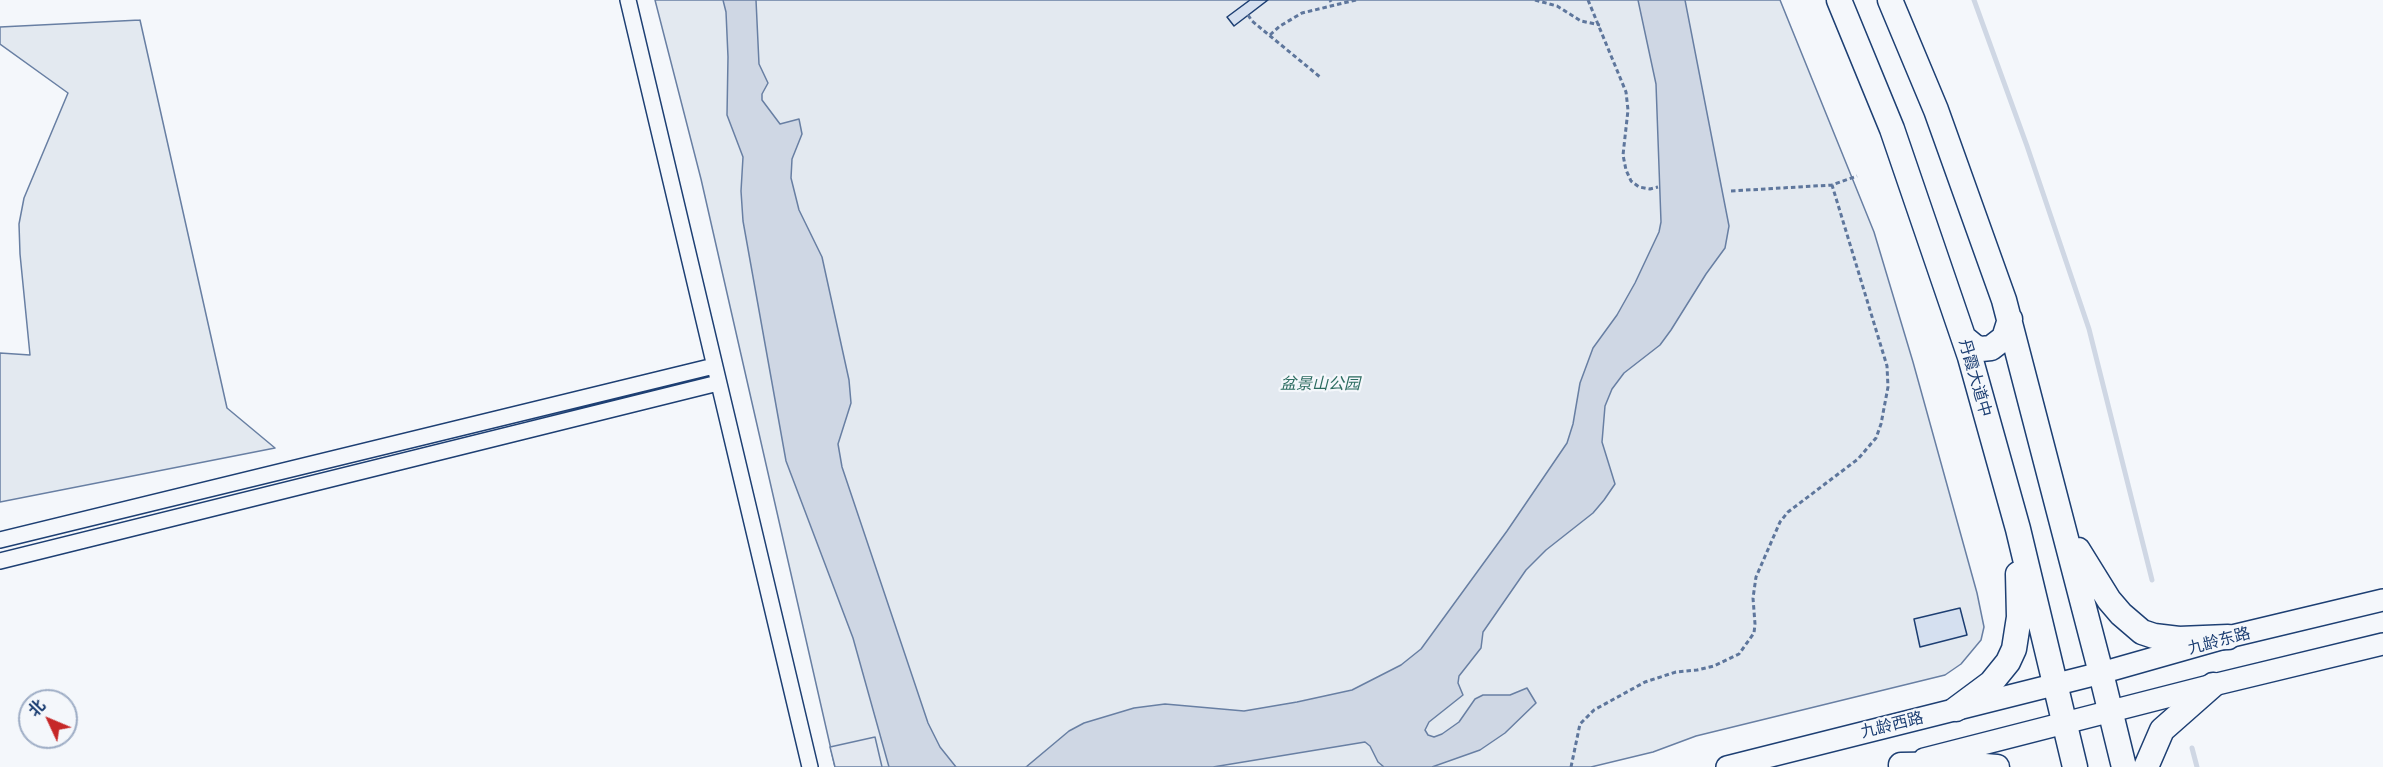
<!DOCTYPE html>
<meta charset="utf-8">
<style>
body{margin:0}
#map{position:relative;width:2383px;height:767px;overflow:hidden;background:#f4f7fb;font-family:"Playfair Display","Noto Sans SC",serif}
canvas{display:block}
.north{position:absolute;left:18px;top:689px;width:60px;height:60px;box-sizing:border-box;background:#f4f7fb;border:2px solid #9eadc5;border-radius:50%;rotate:314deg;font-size:16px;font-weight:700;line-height:24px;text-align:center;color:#1d3f73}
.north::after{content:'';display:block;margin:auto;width:21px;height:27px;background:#c62828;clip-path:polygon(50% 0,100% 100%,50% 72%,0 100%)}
</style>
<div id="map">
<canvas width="2383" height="767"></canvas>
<div class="north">北</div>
</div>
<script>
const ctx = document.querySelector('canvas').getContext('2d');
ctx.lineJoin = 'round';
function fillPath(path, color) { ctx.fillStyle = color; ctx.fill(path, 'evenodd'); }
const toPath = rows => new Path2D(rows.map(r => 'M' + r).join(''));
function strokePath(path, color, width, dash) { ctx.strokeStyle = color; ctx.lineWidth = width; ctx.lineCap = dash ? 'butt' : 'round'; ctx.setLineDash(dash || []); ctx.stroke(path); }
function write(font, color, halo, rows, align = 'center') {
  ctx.font = font + ' "Playfair Display","Noto Sans SC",serif'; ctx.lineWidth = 4.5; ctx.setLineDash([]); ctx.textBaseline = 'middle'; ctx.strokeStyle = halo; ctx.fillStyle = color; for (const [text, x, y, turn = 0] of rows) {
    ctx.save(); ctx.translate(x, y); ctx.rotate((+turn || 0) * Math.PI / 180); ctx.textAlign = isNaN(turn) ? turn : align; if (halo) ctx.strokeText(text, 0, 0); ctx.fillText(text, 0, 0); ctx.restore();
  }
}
const green = toPath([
 [655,0,1780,0,1874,232,1913,362,1977,593,1984,627,1981,640,1961,664,1945,675,1696,736,1653,752,1591,767,835,767,701,179,655,0],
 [140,20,227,408,275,448,0,502,0,353,30,355,20,254,19,224,24,198,68,93,0,44,0,27,140,20]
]);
const parking = toPath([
 [875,737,882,767,835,767,830,747,875,737]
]);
const water = toPath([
 [723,0,756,0,759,64,768,83,762,94,762,100,780,124,799,119,802,134,792,159,791,178,799,210,822,257,849,380,851,403,838,444,842,467,928,723,940,747,956,767,889,767,853,638,786,461,743,221,741,191,743,157,727,115,728,57,726,12,723,0],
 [1638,0,1685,0,1729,226,1725,248,1706,274,1671,330,1660,345,1624,373,1612,389,1605,406,1602,442,1615,484,1604,500,1593,513,1546,550,1526,570,1483,632,1481,648,1459,676,1458,683,1463,695,1429,722,1425,730,1428,735,1434,737,1442,734,1459,722,1475,699,1483,695,1510,695,1527,688,1536,703,1505,733,1480,750,1432,767,1384,767,1378,762,1370,746,1365,742,1213,767,1026,767,1069,731,1084,723,1134,708,1165,704,1244,711,1297,702,1352,690,1401,665,1421,649,1507,531,1567,443,1573,424,1580,383,1593,348,1617,315,1635,283,1659,232,1661,222,1656,84,1638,0]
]);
const stream = toPath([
 [1974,0,2027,146,2089,329,2152,580],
 [2192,748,2197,767]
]);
const building = toPath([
 [1250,0,1268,0,1234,26,1227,17,1250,0],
 [1960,608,1967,635,1920,647,1914,619,1960,608]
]);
const path = toPath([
 [1330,0,1331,2],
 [1535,0,1557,6,1581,21,1600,25],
 [1588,0,1626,92,1628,110,1623,155,1626,170,1631,181,1639,187,1650,189,1658,187],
 [1248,15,1252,21,1320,77],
 [1270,35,1280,26,1302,13,1356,0],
 [1731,191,1832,185,1857,176],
 [1571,767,1580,724,1594,710,1645,682,1676,672,1697,670,1714,666,1739,654,1754,633,1755,624,1753,598,1756,577,1780,522,1788,512,1858,459,1876,438,1881,424,1888,387,1887,366,1832,185]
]);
const street = toPath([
 [628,0,810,767],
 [0,540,714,366],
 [0,561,718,383]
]);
const secondary = toPath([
 [1924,759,2213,685,2383,644],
 [1727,767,2101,673,2228,637,2383,600]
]);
const primary = toPath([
 [1839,0,1892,129,1970,357,2018,529,2075,767],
 [1890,0,1936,110,2004,300,2101,673,2124,767],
 [1964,338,1975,347,1981,349,1991,348,2004,338,2010,319],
 [2078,550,2109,600,2121,614,2142,632,2154,636,2179,639,2228,637],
 [1956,709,1991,683,2008,662,2014,649,2019,617,2018,574],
 [1901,765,1960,764,1997,767],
 [2146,767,2162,730,2213,685]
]);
const streetNames = [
 ["丹霞大道中",1975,378,74],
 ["九龄东路",2219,641,-15],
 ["九龄西路",1892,725,-14]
];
const parkNames = [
 ["盆景山公园",1320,384]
];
fillPath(green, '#e3e9f0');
strokePath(green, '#687fa3', 1.5);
fillPath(parking, '#e3e8f0');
strokePath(parking, '#687fa3', 1.5);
fillPath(water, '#cfd7e4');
strokePath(water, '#687fa3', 1.5);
strokePath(stream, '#cfd7e4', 5);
fillPath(building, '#d5e0f0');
strokePath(building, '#1d3f73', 1.5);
strokePath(street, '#1d3f73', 18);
strokePath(secondary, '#1d3f73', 24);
strokePath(primary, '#1d3f73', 27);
strokePath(path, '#5e769c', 3, [4.5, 3]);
strokePath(street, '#f4f7fb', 15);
strokePath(secondary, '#f4f7fb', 21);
strokePath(primary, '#f4f7fb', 24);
write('16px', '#1d3f73', '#f4f7fb', streetNames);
write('italic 16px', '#2c6c60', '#f4f7fb', parkNames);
</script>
